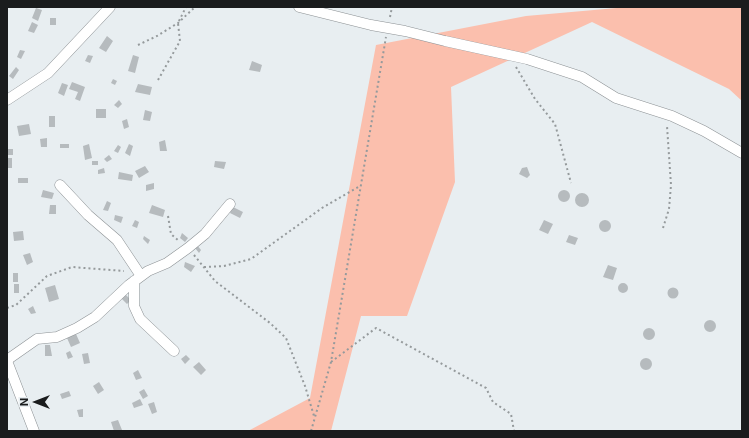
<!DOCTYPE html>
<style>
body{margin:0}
#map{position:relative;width:749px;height:438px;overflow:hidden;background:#e8eef1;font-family:Inter,sans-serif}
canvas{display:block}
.frame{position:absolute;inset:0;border:8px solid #1a1c1d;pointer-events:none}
.north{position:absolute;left:16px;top:382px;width:40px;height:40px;-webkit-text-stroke:3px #e8eef1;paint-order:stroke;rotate:270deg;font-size:11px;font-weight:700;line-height:16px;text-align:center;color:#1a1c1d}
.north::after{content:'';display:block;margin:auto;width:14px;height:18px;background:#1a1c1d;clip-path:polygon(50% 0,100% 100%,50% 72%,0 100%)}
</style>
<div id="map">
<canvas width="749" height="438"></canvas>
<div class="frame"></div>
<div class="north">N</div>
</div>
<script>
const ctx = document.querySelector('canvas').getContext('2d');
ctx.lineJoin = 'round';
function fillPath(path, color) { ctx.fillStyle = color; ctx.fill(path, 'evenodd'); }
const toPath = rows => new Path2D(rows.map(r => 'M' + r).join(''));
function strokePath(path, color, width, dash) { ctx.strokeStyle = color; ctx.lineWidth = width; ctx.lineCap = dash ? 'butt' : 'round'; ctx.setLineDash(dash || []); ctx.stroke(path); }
const green = toPath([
 [628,7,742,7,742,101,729,89,592,22,451,87,455,182,407,316,361,316,331,431,248,431,310,398,376,45,526,16]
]);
const building = toPath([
 [36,8,42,10,38,21,32,18],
 [50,18,56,18,56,25,50,25],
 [32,22,38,25,34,33,28,31],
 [107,36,113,41,106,52,99,48],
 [20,50,25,51,21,59,17,57],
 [88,55,93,56,90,63,85,61],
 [133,55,139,57,135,73,128,71],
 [252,61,262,65,260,72,249,70],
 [16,67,19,70,13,79,9,76],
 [113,79,117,81,115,85,111,83],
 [72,82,85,87,80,101,75,99,78,92,69,89],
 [62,83,68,85,64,96,58,93],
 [138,84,152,87,150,95,135,92],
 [119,100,122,104,118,108,114,105],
 [96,109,106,109,106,118,96,118],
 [145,110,152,112,150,121,143,120],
 [49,116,55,116,55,127,49,127],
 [127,119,129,127,124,129,122,121],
 [29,124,31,134,19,136,17,126],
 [47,138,47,147,41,147,40,139],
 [165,140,167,151,160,151,159,142],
 [60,144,69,144,69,148,60,148],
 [89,144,92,158,85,160,83,146],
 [129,144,133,146,130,156,125,153],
 [118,145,121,147,118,153,114,151],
 [7,149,13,149,13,155,7,155],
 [109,155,112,159,107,162,104,159],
 [7,158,12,158,12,168,7,168],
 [92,161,98,161,98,165,92,165],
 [215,161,226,162,224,169,214,167],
 [145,166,149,172,139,178,135,171],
 [527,167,530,175,527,178,519,174,522,168],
 [104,168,105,173,98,174,98,170],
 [119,172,133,175,132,181,118,179],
 [18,178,28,178,28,183,18,183],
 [154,183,154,189,146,191,146,185],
 '558 196a6 6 0 1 1 12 0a6 6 0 1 1-12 0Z',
 [43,190,54,193,52,199,41,197],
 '575 200a7 7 0 1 1 14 0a7 7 0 1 1-14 0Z',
 [107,201,111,203,108,211,103,210],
 [50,205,56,205,56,214,49,214],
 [152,205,165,210,163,217,149,213],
 [233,207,243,212,240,218,230,213],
 [115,215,123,217,121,223,114,220],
 [135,220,139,222,137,228,132,226],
 [544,220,553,224,548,234,539,230],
 '599 226a6 6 0 1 1 12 0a6 6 0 1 1-12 0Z',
 [23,231,24,240,14,241,13,232],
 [182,233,188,238,185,242,180,238],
 [569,235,578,238,575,245,566,242],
 [144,236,150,240,148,244,143,239],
 [197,245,201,250,199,253,195,248],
 [30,253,33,262,27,265,23,255],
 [185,262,195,266,191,272,184,267],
 [608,265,617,268,613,280,603,277],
 [13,273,18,273,18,282,13,282],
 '618 288a5 5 0 1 1 10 0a5 5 0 1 1-10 0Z',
 [14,284,19,284,19,293,14,293],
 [55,285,59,299,49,302,45,288],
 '667.5 293a5.5 5.5 0 1 1 11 0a5.5 5.5 0 1 1-11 0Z',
 [125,294,131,300,127,304,121,298],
 [33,306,36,313,31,314,28,309],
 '704 326a6 6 0 1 1 12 0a6 6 0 1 1-12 0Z',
 '643 334a6 6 0 1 1 12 0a6 6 0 1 1-12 0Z',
 [76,334,80,343,71,347,67,338],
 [45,345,50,345,52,356,45,356],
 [70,351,73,357,68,359,66,353],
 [88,353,90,363,84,364,82,354],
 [186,355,190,359,185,364,181,359],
 '640 364a6 6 0 1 1 12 0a6 6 0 1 1-12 0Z',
 [199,362,206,370,201,375,193,367],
 [138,370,142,378,136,380,133,373],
 [99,382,104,390,98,394,93,386],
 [144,389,148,396,143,399,139,392],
 [69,391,71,396,62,399,60,394],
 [140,399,143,405,134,408,132,403],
 [154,402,157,412,152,414,148,404],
 [83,409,83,417,79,417,77,410],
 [118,420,122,430,114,431,111,422]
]);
const path = toPath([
 [390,17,392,7],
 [138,45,157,36,178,23,195,7],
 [516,67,535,99,555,124,571,183],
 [158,80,180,41,178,23,186,7],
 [168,216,171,234,179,241],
 [663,228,669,209,671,185,667,126],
 [194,255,215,281,270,323,286,338,305,386,314,416],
 [204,267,224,266,251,259,322,208,360,186],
 [7,308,16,305,47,276,72,267,124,271],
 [331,362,376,328,486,388,493,402,511,414,514,431],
 [311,431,331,362,386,37]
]);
const minor = toPath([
 [299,7,371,25,405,31,445,41,527,59,582,77,616,98,672,116,704,131,742,153],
 [7,100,48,73,110,7],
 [60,185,88,215,117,240,141,276],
 [134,281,134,306,140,319,174,351],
 [7,360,37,339,57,337,77,328,95,317,129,285,148,271,167,263,188,248,205,234,230,204],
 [7,361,34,431]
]);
fillPath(green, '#fbbfad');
fillPath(building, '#b6bbbe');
strokePath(minor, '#8c9194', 11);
strokePath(path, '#959a9c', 2, [2, 3]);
strokePath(minor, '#fff', 10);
</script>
